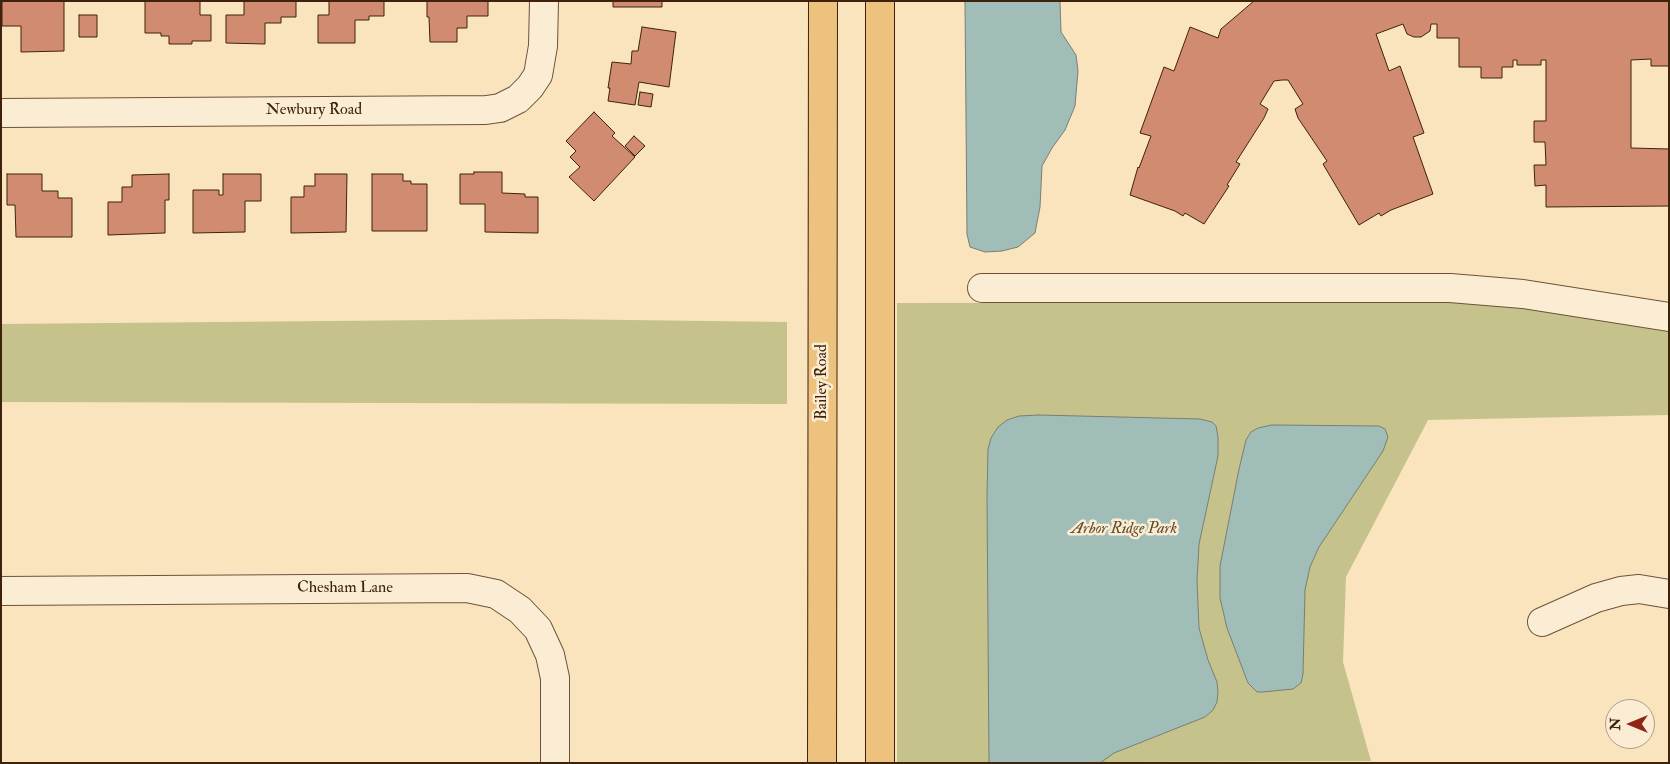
<!DOCTYPE html>
<style>
body{margin:0}
#map{position:relative;width:1670px;height:764px;overflow:hidden;background:#f9e4bd;font-family:"IM FELL Double Pica",serif}
canvas{display:block}
.frame{position:absolute;inset:0;border:2px solid #3e220b;pointer-events:none}
.north{position:absolute;left:1605px;top:699px;width:50px;height:50px;box-sizing:border-box;background:#fbedd4;border:1px solid #af9c84;border-radius:50%;rotate:270deg;font-size:14px;font-weight:700;line-height:20px;text-align:center;color:#3e220b}
.north::after{content:'';display:block;margin:auto;width:18px;height:22px;background:#8f2418;clip-path:polygon(50% 0,100% 100%,50% 72%,0 100%)}
</style>
<div id="map">
<canvas width="1670" height="764"></canvas>
<div class="frame"></div>
<div class="north">N</div>
</div>
<script>
const ctx = document.querySelector('canvas').getContext('2d');
ctx.lineJoin = 'round';
function fillPath(path, color) { ctx.fillStyle = color; ctx.fill(path, 'evenodd'); }
const toPath = rows => new Path2D(rows.map(r => 'M' + r).join(''));
function strokePath(path, color, width, dash) { ctx.strokeStyle = color; ctx.lineWidth = width; ctx.lineCap = dash ? 'butt' : 'round'; ctx.setLineDash(dash || []); ctx.stroke(path); }
function write(font, color, halo, rows, align = 'center') {
  ctx.font = font + ' "IM FELL Double Pica",serif'; ctx.lineWidth = 5; ctx.setLineDash([]); ctx.textBaseline = 'middle'; ctx.strokeStyle = halo; ctx.fillStyle = color; for (const [text, x, y, turn = 0] of rows) {
    ctx.save(); ctx.translate(x, y); ctx.rotate((+turn || 0) * Math.PI / 180); ctx.textAlign = isNaN(turn) ? turn : align; if (halo) ctx.strokeText(text, 0, 0); ctx.fillText(text, 0, 0); ctx.restore();
  }
}
const green = toPath([
 [1495,302,1669,332,1669,415,1428,420,1346,577,1343,662,1371,761,897,763,897,303],
 [550,319,787,322,787,404,1,402,1,324]
]);
const water = toPath([
 [965,1,1060,1,1061,32,1076,55,1078,71,1075,106,1065,130,1052,148,1042,166,1040,207,1035,233,1018,247,1002,251,985,252,970,247,967,234,965,1],
 [1039,415,1200,419,1212,422,1216,426,1218,437,1218,456,1199,544,1197,581,1199,628,1208,660,1217,682,1218,693,1217,702,1213,710,1205,717,1114,753,1100,763,989,763,987,495,988,449,991,438,998,427,1007,420,1019,416,1039,415],
 [1272,425,1379,426,1385,429,1388,437,1383,451,1319,547,1310,567,1305,590,1303,674,1301,683,1293,689,1263,692,1257,692,1248,683,1227,628,1220,598,1220,566,1239,469,1246,440,1251,432,1258,428,1272,425]
]);
const building = toPath([
 [2,1,64,1,64,51,21,52,21,26,2,26,2,1],
 [145,1,200,1,200,15,211,15,211,41,192,41,192,44,169,44,169,36,161,36,161,33,145,33,145,1],
 [244,1,296,1,296,17,281,17,281,23,265,23,265,44,226,43,226,15,244,15,244,1],
 [329,1,384,1,384,16,369,16,369,20,355,20,355,43,318,43,318,15,329,15,329,1],
 [427,1,488,1,488,16,467,16,467,28,457,28,457,42,430,42,429,17,427,17,427,1],
 [613,1,662,1,662,7,613,7,613,1],
 [1254,1,1669,1,1669,66,1651,66,1651,59,1631,60,1631,148,1669,149,1669,206,1546,207,1546,185,1535,186,1534,165,1546,165,1545,142,1534,142,1534,121,1546,121,1546,60,1541,60,1541,65,1517,65,1517,60,1513,60,1513,67,1502,67,1502,78,1481,78,1481,67,1459,67,1459,38,1437,38,1437,24,1431,24,1430,31,1421,37,1414,37,1407,34,1403,24,1376,34,1389,71,1400,66,1424,133,1413,137,1433,194,1391,210,1381,216,1379,213,1359,225,1323,164,1327,161,1298,118,1295,109,1303,104,1288,80,1282,80,1274,81,1260,104,1268,109,1264,118,1236,162,1240,164,1227,185,1229,186,1204,224,1185,213,1183,216,1175,211,1130,195,1138,167,1139,168,1151,136,1140,133,1164,67,1174,71,1190,27,1218,38,1221,29,1254,1],
 [79,15,97,15,97,37,79,37,79,15],
 [642,27,676,32,669,87,639,82,635,105,608,101,610,88,608,88,612,62,631,64,632,51,638,51,642,27],
 [640,92,653,94,651,107,638,105,640,92],
 [594,112,615,133,612,136,635,157,594,201,569,177,580,167,570,157,576,151,566,141,594,112],
 [634,136,645,146,635,156,625,146,634,136],
 [474,172,502,172,502,193,525,194,525,197,538,197,538,233,485,232,485,204,460,204,460,174,474,174,474,172],
 [7,174,42,174,42,191,58,191,58,198,72,198,72,237,16,237,15,205,7,205,7,174],
 [169,174,169,200,165,200,165,233,108,235,108,202,122,202,122,187,132,187,132,175,169,174],
 [223,174,261,174,261,201,245,201,245,232,193,233,193,190,219,190,219,195,223,195,223,174],
 [315,174,347,174,346,232,291,233,291,197,304,197,304,186,315,186,315,174],
 [372,174,403,174,403,181,411,181,411,184,427,184,427,231,372,231,372,174]
]);
const minor = toPath([
 [1,113,486,110,500,108,518,99,530,87,538,75,543,46,544,1],
 [982,288,1450,288,1523,294,1669,317],
 [1,591,467,588,496,594,520,610,538,629,550,655,555,678,555,763],
 [1542,622,1596,598,1621,591,1639,589,1669,594]
]);
const major = toPath([
 [822,763,823,1],
 [880,763,880,1]
]);
const streetNames = [
 ["Newbury Road",314,111],
 ["Bailey Road",823,382,-90],
 ["Chesham Lane",345,589]
];
const parkNames = [
 ["Arbor Ridge Park",1124,530]
];
fillPath(green, '#c5c28c');
fillPath(water, '#a0bdb8');
strokePath(water, '#797f73', 1);
fillPath(building, '#d18b70');
strokePath(building, '#3e220b', 1);
strokePath(minor, '#6d5238', 30);
strokePath(major, '#3e220b', 30);
strokePath(minor, '#fbedd4', 28);
strokePath(major, '#ecc27e', 28);
write('16px', '#3e220b', '#fbedd4', streetNames);
write('italic 16px', '#604a2b', '#fbedd4', parkNames);
</script>
